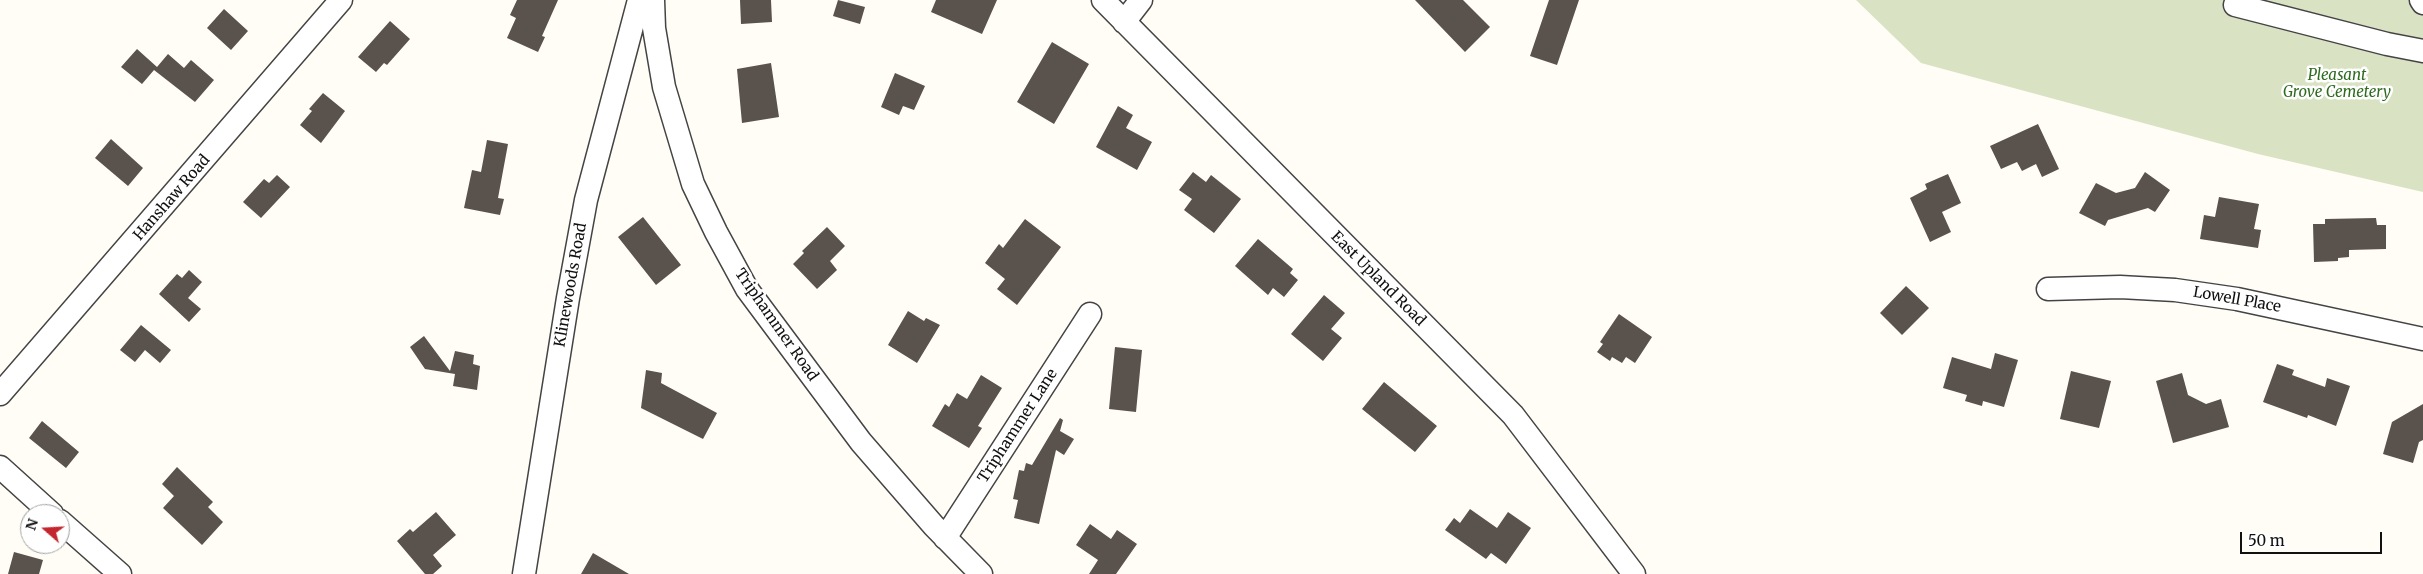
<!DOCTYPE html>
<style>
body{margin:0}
#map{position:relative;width:2423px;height:574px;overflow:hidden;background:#fffdf5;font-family:Merriweather,serif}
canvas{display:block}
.north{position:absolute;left:20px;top:504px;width:50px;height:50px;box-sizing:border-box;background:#fff;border:1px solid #a0a0a0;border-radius:50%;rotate:289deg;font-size:14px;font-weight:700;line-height:20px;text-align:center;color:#111}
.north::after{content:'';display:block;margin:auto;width:18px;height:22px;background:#c4262e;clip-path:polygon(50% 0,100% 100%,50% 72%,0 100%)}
.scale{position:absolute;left:2240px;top:532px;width:142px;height:22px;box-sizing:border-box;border:2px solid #111;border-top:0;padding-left:6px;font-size:15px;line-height:18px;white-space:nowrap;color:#111;-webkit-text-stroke:4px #fff;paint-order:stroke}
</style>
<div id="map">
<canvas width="2423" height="574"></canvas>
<div class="north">N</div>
<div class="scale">50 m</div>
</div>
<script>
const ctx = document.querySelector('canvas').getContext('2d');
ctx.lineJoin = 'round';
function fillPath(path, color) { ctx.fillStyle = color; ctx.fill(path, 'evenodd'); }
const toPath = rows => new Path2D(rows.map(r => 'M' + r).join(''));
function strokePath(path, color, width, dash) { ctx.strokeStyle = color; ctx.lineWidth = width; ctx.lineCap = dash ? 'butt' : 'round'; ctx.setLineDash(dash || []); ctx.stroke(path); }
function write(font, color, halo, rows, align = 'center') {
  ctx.font = font + ' Merriweather,serif'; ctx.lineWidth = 5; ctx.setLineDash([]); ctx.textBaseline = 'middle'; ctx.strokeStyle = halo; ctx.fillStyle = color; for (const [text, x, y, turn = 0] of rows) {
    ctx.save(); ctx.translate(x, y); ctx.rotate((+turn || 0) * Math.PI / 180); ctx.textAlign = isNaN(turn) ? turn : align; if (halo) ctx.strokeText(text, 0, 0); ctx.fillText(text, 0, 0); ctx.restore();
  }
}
const cemetery = toPath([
 [1856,0,2423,0,2423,192,2258,154,1921,63]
]);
const building = toPath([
 [517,0,558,0,542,36,545,37,538,52,507,38,516,18,510,15],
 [740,0,771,0,772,22,741,24],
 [838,0,865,7,860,24,833,16],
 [936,0,997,0,982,34,931,12],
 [1415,0,1463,0,1490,27,1465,52],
 [1549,0,1579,0,1557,65,1530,56],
 [224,9,248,31,231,50,207,28],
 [390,21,410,39,387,65,384,63,376,72,358,57],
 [1052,42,1089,64,1054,124,1017,102],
 [137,49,157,67,168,54,184,68,191,60,214,80,195,102,154,70,142,84,121,67],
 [771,63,779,117,742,123,737,69],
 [895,73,925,86,914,110,903,106,899,115,881,107],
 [323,93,345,111,321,143,300,125,312,111,309,109],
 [1118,106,1133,115,1126,128,1152,142,1137,170,1096,147],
 [2038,124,2059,169,2042,177,2036,164,2022,171,2017,162,2001,169,1990,146],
 [111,139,143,168,128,186,95,158],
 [487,140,508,144,498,198,504,199,500,215,464,208,472,170,481,172],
 [1193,172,1206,182,1211,175,1241,199,1214,233,1184,210,1192,199,1179,190],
 [2145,172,2170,190,2155,212,2148,208,2108,220,2105,226,2079,213,2096,183,2116,193,2135,188],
 [1948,174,1961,203,1942,212,1951,232,1930,242,1910,198,1927,189,1925,184],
 [277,175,290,187,261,218,243,202,264,179,269,183],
 [2219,197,2259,204,2254,229,2261,230,2258,248,2200,239,2204,215,2215,217],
 [643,217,681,265,656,285,618,237],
 [2376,218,2377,225,2386,225,2386,249,2349,250,2349,257,2338,258,2338,261,2314,262,2313,224,2325,224,2325,219],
 [1025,219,1061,247,1017,305,997,289,1005,279,985,263,999,244,1003,248],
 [827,227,845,246,830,261,837,270,817,289,793,264,804,253,802,251],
 [1258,239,1293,269,1290,273,1298,280,1284,297,1273,288,1268,295,1235,266],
 [189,270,202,282,188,298,201,309,189,322,159,294,177,274,182,278],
 [1906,286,1929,308,1902,335,1880,313],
 [1324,295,1345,313,1331,329,1342,338,1323,361,1291,334],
 [908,311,924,321,926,318,940,325,917,363,888,345],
 [1619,314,1652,337,1635,363,1626,357,1622,363,1612,357,1610,361,1597,352,1603,344,1600,342],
 [141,325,171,350,160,363,145,350,135,362,120,350],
 [424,336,450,371,455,351,474,355,473,364,480,366,477,390,453,386,455,374,425,369,410,347],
 [1115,347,1142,350,1136,412,1109,409],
 [1995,353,2018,360,2004,407,1983,401,1982,406,1965,401,1967,395,1943,388,1952,357,1991,369],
 [2277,364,2294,370,2292,375,2325,387,2327,378,2350,386,2336,426,2308,415,2307,418,2263,402],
 [646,370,662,373,661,383,717,413,703,439,641,408],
 [2071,371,2111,381,2099,428,2060,419],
 [2182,373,2188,395,2206,404,2221,399,2229,427,2173,443,2156,381],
 [981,375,1002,388,978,426,982,428,969,448,932,426,945,404,949,407,957,393,967,399],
 [1384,382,1437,426,1415,452,1362,409],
 [2423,404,2423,440,2419,442,2413,463,2383,454,2392,422],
 [1060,418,1063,420,1060,431,1074,439,1064,455,1056,450,1039,524,1014,518,1018,500,1013,499,1019,470,1024,471,1026,463,1032,465],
 [42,421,79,452,66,468,29,438],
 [177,467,213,502,208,507,223,522,202,545,163,508,174,496,162,484],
 [1470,509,1497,528,1508,512,1531,528,1506,564,1491,553,1486,559,1445,530,1454,518,1460,523],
 [436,512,456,535,433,555,442,566,433,574,425,574,397,541,410,529,413,532],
 [1090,524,1111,539,1117,530,1137,544,1116,574,1089,574,1098,560,1076,545],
 [14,552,43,560,39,574,8,574],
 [593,553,629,574,581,574]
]);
const minor = toPath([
 [653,0,654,28,664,87,693,184,716,232,747,289,861,442,934,526,981,574],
 [1103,0,1513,415,1634,574],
 [2421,0,2423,3],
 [2235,5,2387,44,2423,51],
 [1124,22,1141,0],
 [2048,289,2120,287,2175,290,2237,299,2423,339],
 [0,394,341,0],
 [0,467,52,514],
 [60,521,120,574],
 [945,538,1090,314],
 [524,574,568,298,586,200,639,0]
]);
const parkNames = [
 ["Pleasant",2337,76],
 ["Grove Cemetery",2337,93]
];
const streetNames = [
 ["Hanshaw Road",172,198,-49],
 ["East Upland Road",1378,279,45],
 ["Klinewoods Road",571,285,-80],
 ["Lowell Place",2237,300,10],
 ["Triphammer Road",776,325,55],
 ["Triphammer Lane",1018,426,-57]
];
fillPath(cemetery, '#d9e3c4');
fillPath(building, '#5a524d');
strokePath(minor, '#444', 25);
strokePath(minor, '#fff', 22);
write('italic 15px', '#2f6b1f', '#fff', parkNames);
write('15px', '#111', '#fff', streetNames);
</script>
